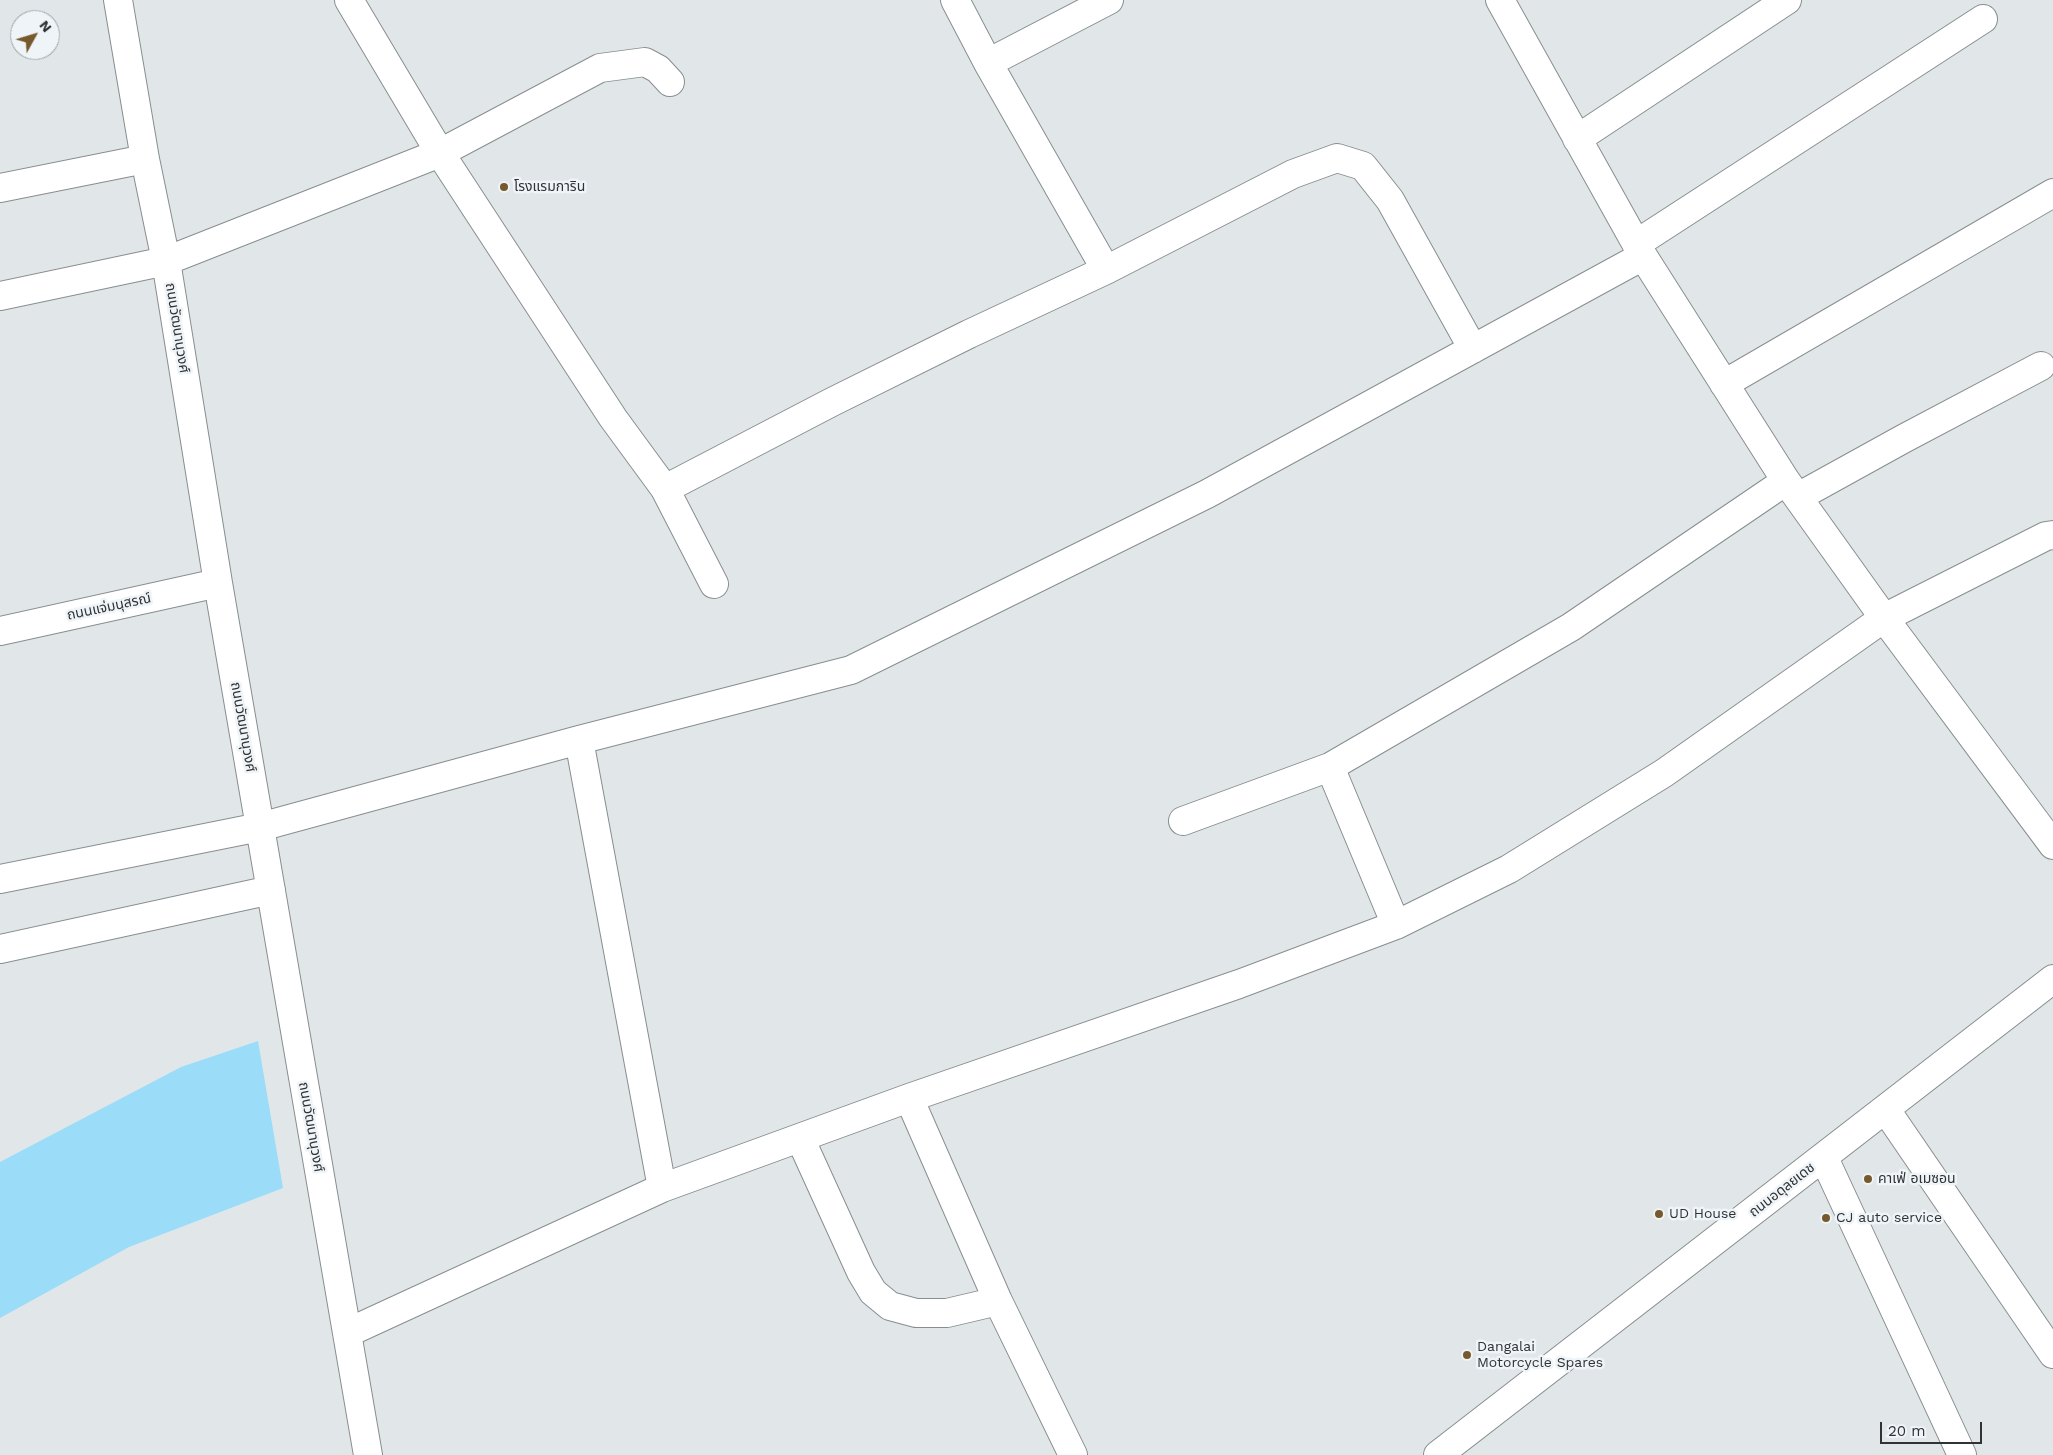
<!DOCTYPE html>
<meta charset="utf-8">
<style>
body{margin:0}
#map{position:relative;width:2053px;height:1455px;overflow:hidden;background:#e1e7e9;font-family:"Work Sans",sans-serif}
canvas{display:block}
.north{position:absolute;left:10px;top:10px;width:50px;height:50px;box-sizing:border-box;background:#eef4f7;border:1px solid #a2a6a9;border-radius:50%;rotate:51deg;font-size:14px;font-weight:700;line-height:20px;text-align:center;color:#303234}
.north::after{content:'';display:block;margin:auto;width:18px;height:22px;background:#76592c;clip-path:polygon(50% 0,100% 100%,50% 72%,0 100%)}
.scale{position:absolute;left:1880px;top:1422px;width:102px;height:22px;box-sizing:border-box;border:2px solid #303234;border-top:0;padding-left:6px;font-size:15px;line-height:18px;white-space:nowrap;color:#303234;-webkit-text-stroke:4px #eef4f7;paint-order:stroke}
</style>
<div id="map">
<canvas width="2053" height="1455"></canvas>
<div class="north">N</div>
<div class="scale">20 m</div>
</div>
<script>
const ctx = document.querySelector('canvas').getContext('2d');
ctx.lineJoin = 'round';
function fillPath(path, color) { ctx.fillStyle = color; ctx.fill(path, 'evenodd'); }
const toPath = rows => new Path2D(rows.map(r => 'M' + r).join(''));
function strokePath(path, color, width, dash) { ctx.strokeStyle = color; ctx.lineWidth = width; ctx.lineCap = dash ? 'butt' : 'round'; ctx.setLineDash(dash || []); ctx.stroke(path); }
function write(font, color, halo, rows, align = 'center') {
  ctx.font = font + ' "Work Sans","Noto Sans Thai",sans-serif'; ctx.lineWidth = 5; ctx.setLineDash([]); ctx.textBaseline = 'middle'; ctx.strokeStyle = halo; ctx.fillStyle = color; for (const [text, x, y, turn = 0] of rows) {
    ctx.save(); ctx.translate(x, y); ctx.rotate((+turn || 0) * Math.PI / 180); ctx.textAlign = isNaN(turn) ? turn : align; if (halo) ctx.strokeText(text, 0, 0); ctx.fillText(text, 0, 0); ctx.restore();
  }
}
const green = toPath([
 [258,1041,283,1188,129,1247,0,1318,0,1162,181,1067]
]);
const minor = toPath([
 [118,0,145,159,166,261,218,583,368,1455],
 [349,0,440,153,600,68,645,62,658,69,670,82],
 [955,0,988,63,1109,0],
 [1500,0,1643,256,1786,481,1884,618,2053,845],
 [988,63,1106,270],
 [1577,139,1787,0],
 [0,188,145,159],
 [1636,244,1983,19],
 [0,296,166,261,440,153,613,418,665,489,714,584],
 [1724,384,2053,193],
 [665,489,832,402,969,334,1106,270,1293,174,1337,158,1363,166,1390,200,1473,349],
 [1798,497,1903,439,2041,366],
 [0,631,218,583],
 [579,740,662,1188],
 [1183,821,1330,767],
 [0,879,260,827,579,740,851,670,1207,494,1643,256],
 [1396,925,1330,767,1571,627,1786,481],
 [0,949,271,890],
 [909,1098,998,1301,1073,1455],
 [1886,1110,2053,1354],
 [800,1138,861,1272,873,1292,890,1306,916,1313,947,1313,998,1301],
 [1824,1158,1962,1455],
 [347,1333,662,1188,909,1098,1239,984,1396,925,1509,869,1664,773,1884,618,2046,536,2053,535],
 [1438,1455,2053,979]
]);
const markers = [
 [504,187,5,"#76592c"],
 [1868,1179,5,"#76592c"],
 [1659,1214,5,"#76592c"],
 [1826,1218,5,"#76592c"],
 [1467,1355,5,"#76592c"]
];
const poiNames = [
 ["โรงแรมการิน",514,187],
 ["คาเฟ่ อเมซอน",1878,1179],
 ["UD House",1669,1214],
 ["CJ auto service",1836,1218],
 ["Dangalai",1477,1347],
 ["Motorcycle Spares",1477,1363]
];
const streetNames = [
 ["ถนนวัฒนานุวงศ์",177,328,81],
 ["ถนนแจ่มนุสรณ์",109,607,-12],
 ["ถนนวัฒนานุวงศ์",243,727,80],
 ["ถนนวัฒนานุวงศ์",311,1127,80],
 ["ถนนอดุลยเดช",1782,1190,-38]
];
fillPath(green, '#9bdcf8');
strokePath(minor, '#888e90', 30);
strokePath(minor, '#fff', 28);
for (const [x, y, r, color] of markers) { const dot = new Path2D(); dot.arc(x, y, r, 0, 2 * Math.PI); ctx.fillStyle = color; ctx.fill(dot); strokePath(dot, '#eef4f7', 2); }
write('14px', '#303234', '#eef4f7', poiNames, 'left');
write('14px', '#303234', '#eef4f7', streetNames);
</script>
